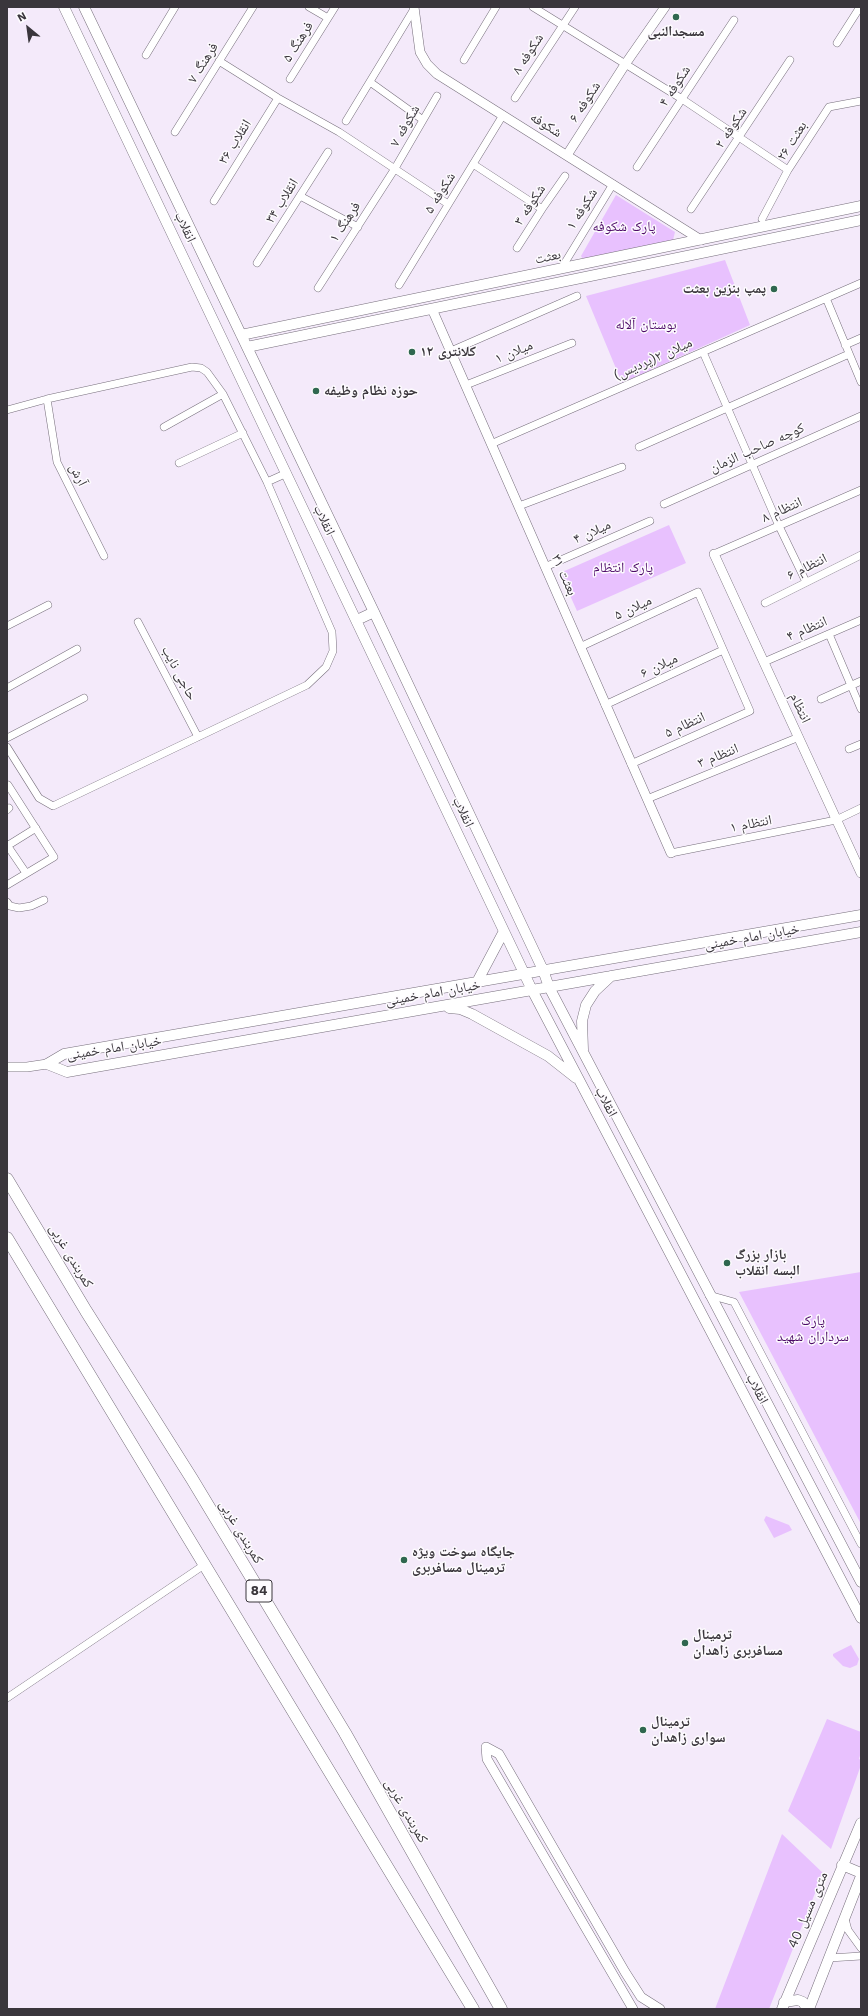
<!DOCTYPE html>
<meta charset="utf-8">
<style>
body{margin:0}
#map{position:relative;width:868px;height:2016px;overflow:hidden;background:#f4eafa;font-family:"Work Sans",sans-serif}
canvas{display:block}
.frame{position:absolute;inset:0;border:8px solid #3a363c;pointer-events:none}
.north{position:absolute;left:8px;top:8px;width:40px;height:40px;-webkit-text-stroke:3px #fdfbfe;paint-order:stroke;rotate:331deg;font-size:11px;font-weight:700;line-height:16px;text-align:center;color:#3a363c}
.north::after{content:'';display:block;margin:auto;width:14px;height:18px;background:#3a363c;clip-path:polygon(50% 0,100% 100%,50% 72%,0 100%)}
</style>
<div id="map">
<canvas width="868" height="2016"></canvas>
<div class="frame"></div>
<div class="north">N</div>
</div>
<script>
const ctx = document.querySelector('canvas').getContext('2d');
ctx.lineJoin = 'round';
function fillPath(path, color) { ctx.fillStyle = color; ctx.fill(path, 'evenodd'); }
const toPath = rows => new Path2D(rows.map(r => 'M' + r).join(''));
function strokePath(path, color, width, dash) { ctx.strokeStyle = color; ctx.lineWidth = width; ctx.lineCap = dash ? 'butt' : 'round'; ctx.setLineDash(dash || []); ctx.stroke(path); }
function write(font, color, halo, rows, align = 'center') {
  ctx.font = font + ' "Work Sans","Noto Naskh Arabic",sans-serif'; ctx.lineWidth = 3; ctx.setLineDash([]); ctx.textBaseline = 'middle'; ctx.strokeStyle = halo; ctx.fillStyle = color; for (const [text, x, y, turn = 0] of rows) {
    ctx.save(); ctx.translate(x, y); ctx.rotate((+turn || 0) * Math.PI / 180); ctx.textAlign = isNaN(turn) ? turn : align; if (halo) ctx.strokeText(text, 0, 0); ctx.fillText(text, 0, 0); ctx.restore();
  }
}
const green = toPath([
 [616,195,675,232,673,240,583,259,581,256],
 [725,260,750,325,622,383,586,296],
 [669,525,686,563,577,611,560,573],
 [861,1272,861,1524,739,1292],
 [766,1516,789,1525,792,1530,774,1538,764,1520],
 [851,1645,859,1659,857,1665,850,1668,843,1666,833,1656,833,1654],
 [827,1719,861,1732,861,1752,859,1759,861,1760,861,1765,831,1849,788,1811],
 [782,1834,823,1873,769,2009,715,2009]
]);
const minor = toPath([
 [309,7,328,18],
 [533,7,682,99,788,170],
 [837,43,860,7],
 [146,55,175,7],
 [464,60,496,7],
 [219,61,278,98,339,132,448,204],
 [290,79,335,7],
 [370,82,423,120],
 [515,98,575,7],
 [346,121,414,9],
 [175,132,253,7],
 [473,164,542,209],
 [637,167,734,20],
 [300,196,358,227],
 [214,201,278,98],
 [691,209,790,60],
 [762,219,788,170,829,107,861,101],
 [517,248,542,209,565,176],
 [257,263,328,152],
 [561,269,613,184],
 [399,285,503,115],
 [318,288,394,170,437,96],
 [826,298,861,382],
 [845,345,861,338],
 [451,351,577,296],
 [703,352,779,526,806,582],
 [466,385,572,343],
 [47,399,57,462,104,556],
 [7,410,47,399,192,367,201,368,207,372,223,394,267,482,332,632,333,651,326,667,307,685,53,806,39,798,7,747],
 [164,427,223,394],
 [491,444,861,283],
 [639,447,849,354],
 [179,463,243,433],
 [267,482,287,473],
 [664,504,861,416],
 [519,506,622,467],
 [714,554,861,490],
 [545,567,650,521],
 [765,603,861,555],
 [138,622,198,737],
 [7,626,48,605],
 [829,634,861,709],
 [580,647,698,592,750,711,631,764],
 [764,662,861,620],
 [7,688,77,649],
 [821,699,861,681],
 [605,705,723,650],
 [7,738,84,698],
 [849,749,861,744],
 [647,799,799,737],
 [7,810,9,808],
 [7,845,26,873],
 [7,846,36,828],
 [671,853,836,820,861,808],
 [7,885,54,857,8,785],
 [7,902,10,906,19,908,31,906,44,900],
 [709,1295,734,1302,861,1544],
 [7,1698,204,1565],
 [845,1919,848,1930,861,1948],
 [829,1958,861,1956]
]);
const tertiary = toPath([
 [414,7,420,52,427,64,437,74,701,240],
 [567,155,626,63,665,7],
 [432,309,671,853],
 [714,554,861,873],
 [7,1067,27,1067,47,1064],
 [486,1747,499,1754,625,1972,641,1997,660,2009],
 [486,1747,487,1759,633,2009]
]);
const secondary = toPath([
 [64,7,532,990,861,1618],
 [84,7,374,612,543,970,549,987,861,1582],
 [241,335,861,206],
 [247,347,861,220],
 [357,620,374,612],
 [477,982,504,931],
 [449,1008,460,1009,472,1014,548,1056,576,1078],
 [583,1050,582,1021,586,1005,595,991,611,976],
 [47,1064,64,1054,861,915],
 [47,1064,67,1072,861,932],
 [842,1865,861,1873],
 [784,2002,798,2000,803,2002,807,2009],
 [782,2009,861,1823],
 [809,2009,861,1876]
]);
const trunk = toPath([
 [7,1179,86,1311,192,1479,345,1733,501,2009],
 [7,1238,473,2009]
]);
const markers = [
 [676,17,4,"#2f674f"],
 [774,289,4,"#2f674f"],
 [412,352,4,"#2f674f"],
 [316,391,4,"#2f674f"],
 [727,1263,4,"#2f674f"],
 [404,1560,4,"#2f674f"],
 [685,1643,4,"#2f674f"],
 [643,1730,4,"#2f674f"]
];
const shields = [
 [259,1591,26]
];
const shieldNames = [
 ["84",259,1591]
];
const poiNames = [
 ["مسجدالنبی",676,32,"center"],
 ["پمپ بنزین بعثت",766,289,"right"],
 ["کلانتری ۱۲",420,352],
 ["حوزه نظام وظیفه",324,391],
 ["بازار بزرگ",735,1255],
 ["البسه انقلاب",735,1271],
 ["جایگاه سوخت ویژه",412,1552],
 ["ترمینال مسافربری",412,1568],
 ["ترمینال",693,1635],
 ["مسافربری زاهدان",693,1651],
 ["ترمینال",651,1722],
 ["سواری زاهدان",651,1738]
];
const streetNames = [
 ["فرهنگ ۵",298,42,-58],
 ["شکوفه ۸",528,54,-57],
 ["فرهنگ ۷",203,63,-58],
 ["شکوفه ۴",675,86,-57],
 ["شکوفه ۶",585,102,-57],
 ["شکوفه",546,125,32],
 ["شکوفه ۷",405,126,-60],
 ["شکوفه ۲",731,128,-56],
 ["بعثت ۲۶",792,141,-58],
 ["انقلاب ۳۶",235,142,-58],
 ["شکوفه ۵",440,193,-58],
 ["انقلاب ۳۴",282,201,-58],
 ["شکوفه ۳",530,205,-57],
 ["شکوفه ۱",582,209,-58],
 ["فرهنگ ۱",345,222,-57],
 ["انقلاب",185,227,65],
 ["بعثت",548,257,-12],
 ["میلان ۱",514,352,-22],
 ["میلان ۲(پردیس)",653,359,-24],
 ["کوچه صاحب الزمان",757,448,-24],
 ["آرش",78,475,64],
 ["انتظام ۸",782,510,-24],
 ["انقلاب",324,520,65],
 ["میلان ۴",592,532,-24],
 ["انتظام ۶",807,567,-26],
 ["بعثت ۳۱",564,575,66],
 ["میلان ۵",633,608,-25],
 ["انتظام ۴",807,629,-23],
 ["میلان ۶",659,666,-25],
 ["حاجی نایب",179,673,62],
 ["انتظام",800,708,65],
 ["انتظام ۵",685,725,-24],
 ["انتظام ۳",718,756,-22],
 ["انقلاب",463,812,65],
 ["انتظام ۱",751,824,-11],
 ["خیابان امام خمینی",752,937,-10],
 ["خیابان امام خمینی",433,993,-10],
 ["خیابان امام خمینی",114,1048,-9],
 ["انقلاب",606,1102,62],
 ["کمربندی غربی",71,1256,59],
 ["انقلاب",757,1389,62],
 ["کمربندی غربی",241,1532,59],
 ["کمربندی غربی",406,1811,60],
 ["40 متری مسیل",808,1910,-67]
];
const parkNames = [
 ["پارک شکوفه",624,227],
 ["بوستان آلاله",646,325],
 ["پارک انتظام",623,568],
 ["پارک",813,1321],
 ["سرداران شهید",813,1337]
];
fillPath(green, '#e8c1fe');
strokePath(minor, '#776f7c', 8);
strokePath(tertiary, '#776f7c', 10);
strokePath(secondary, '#776f7c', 11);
strokePath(trunk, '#776f7c', 13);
strokePath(minor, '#fff', 7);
strokePath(tertiary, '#fff', 9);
strokePath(secondary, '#fff', 10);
strokePath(trunk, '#fff', 12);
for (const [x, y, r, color] of markers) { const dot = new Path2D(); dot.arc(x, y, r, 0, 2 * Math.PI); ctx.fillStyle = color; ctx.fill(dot); strokePath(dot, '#fdfbfe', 1.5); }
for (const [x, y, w] of shields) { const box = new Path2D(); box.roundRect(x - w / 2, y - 11, w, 22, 3); ctx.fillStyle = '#fdfbfe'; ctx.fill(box); strokePath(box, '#3a363c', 1); }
write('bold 13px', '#3a363c', null, shieldNames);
write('bold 14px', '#3a363c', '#fdfbfe', poiNames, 'left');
write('14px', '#3a363c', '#fdfbfe', streetNames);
write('14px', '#4d0b68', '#fdfbfe', parkNames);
</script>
